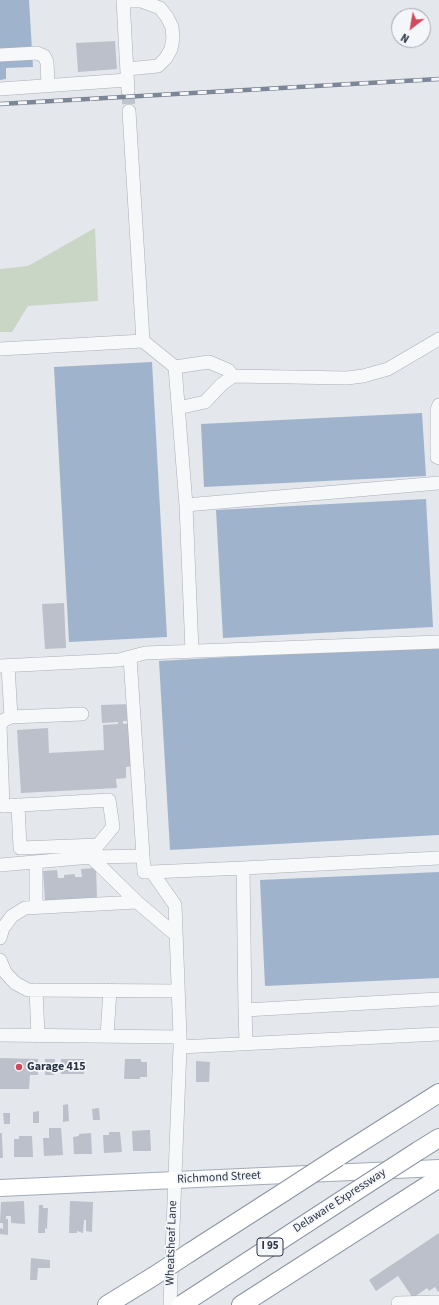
<!DOCTYPE html>
<style>
body{margin:0}
#map{position:relative;width:439px;height:1305px;overflow:hidden;background:#e4e7ec;font-family:"Source Sans 3",sans-serif}
canvas{display:block}
.north{position:absolute;left:391px;top:8px;width:40px;height:40px;box-sizing:border-box;background:#f4f6f9;border:1px solid #a4a8b1;border-radius:50%;rotate:211deg;font-size:11px;font-weight:700;line-height:16px;text-align:center;color:#2b3445}
.north::after{content:'';display:block;margin:auto;width:14px;height:18px;background:#d1495b;clip-path:polygon(50% 0,100% 100%,50% 72%,0 100%)}
</style>
<div id="map">
<canvas width="439" height="1305"></canvas>
<div class="north">N</div>
</div>
<script>
const ctx = document.querySelector('canvas').getContext('2d');
ctx.lineJoin = 'round';
function fillPath(path, color) { ctx.fillStyle = color; ctx.fill(path, 'evenodd'); }
const toPath = rows => new Path2D(rows.map(r => 'M' + r).join(''));
function strokePath(path, color, width, dash) { ctx.strokeStyle = color; ctx.lineWidth = width; ctx.lineCap = dash ? 'butt' : 'round'; ctx.setLineDash(dash || []); ctx.stroke(path); }
function write(font, color, halo, rows, align = 'center') {
  ctx.font = font + ' "Source Sans 3",sans-serif'; ctx.lineWidth = 3.5; ctx.setLineDash([]); ctx.textBaseline = 'middle'; ctx.strokeStyle = halo; ctx.fillStyle = color; for (const [text, x, y, turn = 0] of rows) {
    ctx.save(); ctx.translate(x, y); ctx.rotate((+turn || 0) * Math.PI / 180); ctx.textAlign = isNaN(turn) ? turn : align; if (halo) ctx.strokeText(text, 0, 0); ctx.fillText(text, 0, 0); ctx.restore();
  }
}
const green = toPath([
 [95,228,98,301,28,306,12,332,0,332,0,269,28,266]
]);
const water = toPath([
 [0,0,29,0,33,67,6,68,6,79,0,80],
 [152,362,167,637,69,642,54,367],
 [422,413,426,476,204,487,201,424],
 [426,499,433,627,223,638,216,510],
 [439,645,439,835,170,850,159,661],
 [439,872,439,978,265,986,260,880]
]);
const building = toPath([
 [115,41,117,69,78,72,76,43],
 [64,603,66,648,45,649,42,604],
 [131,704,132,721,123,721,123,724,132,723,135,766,126,767,126,778,116,779,117,788,21,793,17,730,48,728,49,753,104,750,103,725,118,724,118,722,102,723,101,705],
 [96,868,97,898,45,901,43,871,57,870,58,878,64,878,64,875,75,874,75,877,82,877,81,869],
 [0,1058,38,1059,38,1075,30,1075,29,1089,0,1089],
 [45,1059,55,1059,54,1075,45,1075],
 [61,1059,84,1059,84,1065,87,1065,87,1069,84,1069,84,1074,61,1074],
 [125,1059,141,1059,141,1062,147,1062,147,1077,140,1077,140,1079,124,1079],
 [196,1061,210,1062,209,1082,196,1082],
 [68,1104,69,1121,63,1122,63,1105],
 [99,1108,100,1120,93,1120,92,1109],
 [39,1111,39,1123,33,1123,33,1112],
 [3,1113,10,1113,10,1124,4,1124],
 [49,1128,61,1128,63,1155,44,1156,43,1138,49,1138],
 [147,1130,150,1130,151,1151,133,1151,132,1131],
 [109,1132,120,1132,122,1152,104,1153,103,1135,109,1135],
 [0,1133,2,1133,2,1137,3,1158,0,1158],
 [91,1133,92,1154,74,1154,73,1137,79,1136,79,1134],
 [19,1136,32,1136,33,1157,14,1157,14,1139,19,1139],
 [24,1201,25,1224,11,1223,11,1216,6,1216,6,1219,8,1219,8,1235,0,1234,0,1228,3,1229,3,1223,0,1223,1,1202],
 [70,1201,93,1202,92,1232,86,1231,86,1220,84,1220,83,1233,77,1231,77,1233,69,1233],
 [39,1205,43,1205,43,1208,48,1208,47,1229,45,1228,45,1233,38,1233],
 [439,1233,439,1291,438,1292,435,1287,429,1291,427,1288,413,1298,398,1276,376,1291,369,1280],
 [31,1258,50,1260,50,1268,38,1268,37,1280,30,1280]
]);
const minorTunnel = toPath([
 [128,91,129,111]
]);
const minor = toPath([
 [123,0,128,91],
 [123,1,141,1,160,8,167,17,172,27,173,38,171,49,166,58,158,66,127,69],
 [0,55,37,53,44,56,47,62,48,85],
 [0,89,127,80],
 [129,111,143,341],
 [0,349,143,341,175,367,186,505,192,651],
 [175,367,209,362,228,370,233,376,347,378,363,376,388,369,439,339],
 [439,405,437,410,437,457,439,458],
 [178,408,205,402,221,385,233,376],
 [186,505,439,483],
 [130,657,143,856],
 [0,666,119,660,145,653,439,642],
 [8,666,11,717],
 [82,714,11,717,4,720,0,725,3,806,109,800,113,827,98,845,91,857,143,856,144,872,152,872],
 [18,805,20,848,98,845],
 [36,863,36,907],
 [0,865,91,857,137,902,176,935],
 [0,938,3,928,12,916,25,908,137,902],
 [0,960,5,972,15,983,28,990,178,991],
 [36,990,38,1036],
 [245,1010,243,868,439,858],
 [0,1035,180,1037,180,1045],
 [107,1036,110,990],
 [180,1037,175,905,152,872,243,868],
 [246,1043,245,1010,439,999],
 [398,1303,439,1302],
 [170,1305,180,1047,439,1034]
]);
const major = toPath([
 [0,1188,439,1168]
]);
const highway = toPath([
 [418,1151,439,1138],
 [338,1157,439,1093],
 [189,1253,284,1192],
 [107,1305,154,1276],
 [181,1305,353,1193],
 [241,1305,439,1178]
]);
const rail = toPath([
 [0,104,439,79]
]);
const highwayBridge = toPath([
 [284,1192,338,1157],
 [353,1193,418,1151],
 [154,1276,189,1253]
]);
const markers = [
 [19,1067,4,"#d1495b"]
];
const shields = [
 [270,1247,26]
];
const shieldNames = [
 ["I 95",270,1247]
];
const poiNames = [
 ["Garage 415",27,1067]
];
const streetNames = [
 ["Richmond Street",219,1178,-3],
 ["Delaware Expressway",340,1201,-33],
 ["Wheatsheaf Lane",172,1243,-88]
];
fillPath(green, '#c9d6c5');
fillPath(water, '#9fb4cc');
fillPath(building, '#bbc0ca');
strokePath(minorTunnel, '#bfc3cb', 13, [13, 6]);
strokePath(minor, '#a9aeb7', 14);
strokePath(major, '#a3abb8', 18);
strokePath(highway, '#8b94a3', 20);
strokePath(minor, '#f7f8fa', 13);
strokePath(major, '#fff', 16);
strokePath(highway, '#fff', 18);
strokePath(rail, '#7d8696', 4.5);
strokePath(rail, '#f4f6f9', 3, [9]);
strokePath(highwayBridge, '#8b94a3', 20, []);
strokePath(highwayBridge, '#fff', 18);
for (const [x, y, r, color] of markers) { const dot = new Path2D(); dot.arc(x, y, r, 0, 2 * Math.PI); ctx.fillStyle = color; ctx.fill(dot); strokePath(dot, '#f4f6f9', 1.5); }
for (const [x, y, w] of shields) { const box = new Path2D(); box.roundRect(x - w / 2, y - 9, w, 18, 3); ctx.fillStyle = '#f4f6f9'; ctx.fill(box); strokePath(box, '#2b3445', 1); }
write('bold 11px', '#2b3445', null, shieldNames);
write('bold 12px', '#2b3445', '#f4f6f9', poiNames, 'left');
write('12px', '#2b3445', '#f4f6f9', streetNames);
</script>
